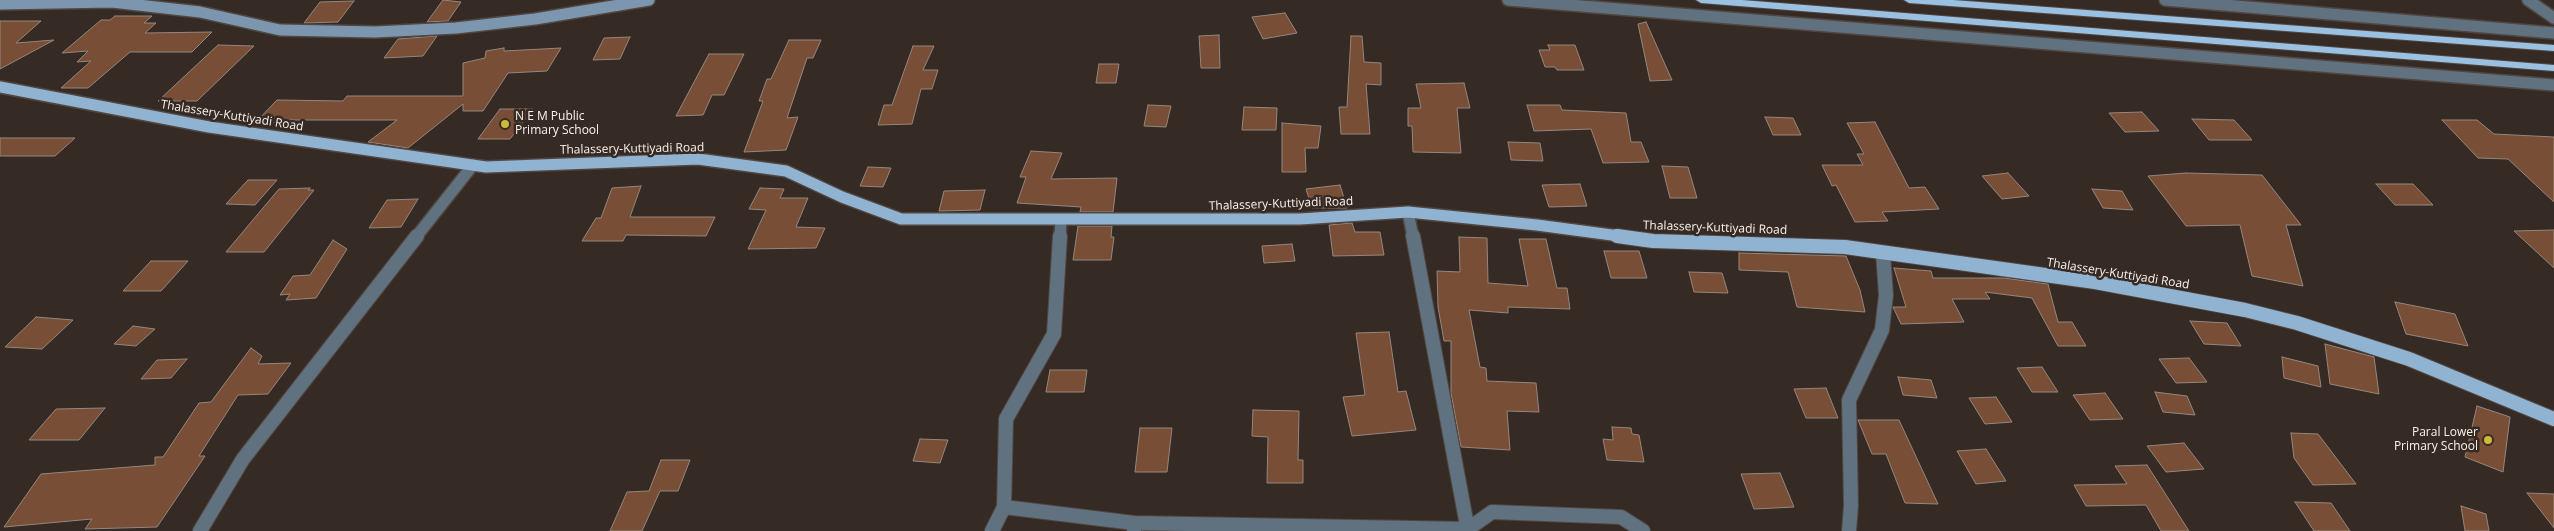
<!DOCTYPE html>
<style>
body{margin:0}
canvas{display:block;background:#362a24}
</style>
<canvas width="2554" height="531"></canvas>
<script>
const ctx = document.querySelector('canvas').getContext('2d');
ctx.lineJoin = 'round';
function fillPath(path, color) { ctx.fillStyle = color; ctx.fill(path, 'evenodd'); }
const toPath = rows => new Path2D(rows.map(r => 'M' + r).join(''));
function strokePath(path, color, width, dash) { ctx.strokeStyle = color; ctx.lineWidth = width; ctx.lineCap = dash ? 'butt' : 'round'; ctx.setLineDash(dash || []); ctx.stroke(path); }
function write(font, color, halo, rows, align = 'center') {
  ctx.font = font + ' "Open Sans",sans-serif'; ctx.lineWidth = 5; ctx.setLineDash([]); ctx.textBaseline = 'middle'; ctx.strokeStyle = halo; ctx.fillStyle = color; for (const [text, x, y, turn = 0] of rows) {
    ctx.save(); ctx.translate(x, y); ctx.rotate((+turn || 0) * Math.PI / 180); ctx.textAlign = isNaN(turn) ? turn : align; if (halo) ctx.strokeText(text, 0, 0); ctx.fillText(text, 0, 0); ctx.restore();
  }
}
const building = toPath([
 [443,0,461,2,448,21,427,22,443,0],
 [354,1,338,22,304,23,320,2,354,1],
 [1285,13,1297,33,1263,39,1252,17,1285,13],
 [115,16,152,16,144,23,156,23,145,33,212,32,192,52,130,52,88,88,61,88,91,61,77,62,88,51,62,53,101,20,110,20,115,16],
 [0,21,41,21,16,43,54,40,0,69,0,21],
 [1646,22,1672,80,1650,81,1638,24,1646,22],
 [1219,35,1220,68,1201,68,1199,36,1219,35],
 [437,36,423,56,384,58,398,39,437,36],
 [1351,36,1362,36,1364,62,1381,63,1381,85,1366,84,1370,134,1341,134,1339,107,1347,107,1351,36],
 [630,37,620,59,593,60,604,38,630,37],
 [789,40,821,40,813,58,807,58,787,118,798,117,786,150,744,152,763,101,759,101,767,79,771,79,789,40],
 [218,45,254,46,197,101,158,101,218,45],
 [1548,45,1575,45,1584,70,1557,70,1555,67,1545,67,1539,50,1550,50,1548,45],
 [913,46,934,46,923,70,938,70,932,89,921,89,912,124,878,125,884,105,892,105,913,46],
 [504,48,504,51,561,48,547,71,508,73,483,111,463,111,463,104,408,148,368,142,397,120,290,120,286,123,255,123,277,100,343,101,347,96,463,96,463,63,485,58,486,51,504,48],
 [709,54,744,54,724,95,712,95,703,115,676,116,709,54],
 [1099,64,1119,64,1116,83,1096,83,1099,64],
 [1464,83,1470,108,1457,108,1461,153,1413,152,1412,126,1408,126,1408,108,1421,108,1416,84,1464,83],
 [1148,105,1171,106,1166,127,1144,126,1148,105],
 [1527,105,1560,105,1562,110,1626,113,1631,142,1641,142,1649,162,1603,163,1591,129,1534,131,1527,105],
 [1244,107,1277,108,1276,130,1242,130,1244,107],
 [500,109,533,109,510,139,478,139,500,109],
 [2142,112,2159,131,2125,132,2109,113,2142,112],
 [1765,117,1793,118,1801,135,1773,135,1765,117],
 [2192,119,2234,120,2252,140,2209,140,2192,119],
 [2442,120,2477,120,2494,134,2554,137,2554,202,2508,159,2478,158,2442,120],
 [1875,122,1909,188,1925,187,1939,209,1882,212,1888,221,1855,222,1836,185,1832,186,1822,165,1863,165,1857,154,1864,154,1847,123,1875,122],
 [1282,123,1321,126,1318,148,1305,148,1306,172,1282,172,1282,123],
 [0,138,75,138,55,156,0,156,0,138],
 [1508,142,1540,143,1543,161,1511,160,1508,142],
 [1031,151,1062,153,1051,179,1117,178,1113,212,1080,212,1081,207,1017,203,1026,177,1020,177,1031,151],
 [1662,166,1688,167,1697,198,1670,198,1662,166],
 [868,167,891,168,883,187,860,186,868,167],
 [2008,173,2029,196,2002,199,1982,176,2008,173],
 [2186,173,2262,175,2301,225,2286,225,2303,286,2252,276,2240,225,2186,226,2148,176,2186,173],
 [248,180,277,180,255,205,226,204,248,180],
 [1580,184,1587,206,1549,207,1542,185,1580,184],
 [2376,184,2413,184,2433,205,2395,205,2376,184],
 [1340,185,1347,208,1312,208,1306,189,1340,185],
 [641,186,630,217,715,217,706,236,626,235,623,241,582,241,596,218,601,218,612,188,641,186],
 [310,188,308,190,314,190,264,252,226,252,279,189,310,188],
 [760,188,784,189,780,198,808,198,796,227,825,228,816,248,748,249,766,210,749,209,760,188],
 [2092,189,2122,191,2133,210,2103,208,2092,189],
 [985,190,980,210,939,211,944,191,985,190],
 [418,199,401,227,369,228,387,200,418,199],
 [1352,223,1355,232,1380,232,1384,255,1333,256,1329,225,1352,223],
 [1078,226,1112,226,1111,237,1114,237,1111,260,1073,260,1078,226],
 [2554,230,2554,268,2514,231,2554,230],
 [1459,237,1487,238,1488,283,1528,286,1519,239,1546,239,1557,288,1567,288,1570,309,1508,307,1508,313,1469,310,1480,367,1486,368,1487,381,1536,383,1539,412,1507,411,1510,450,1461,447,1451,393,1451,341,1444,341,1438,307,1437,271,1460,272,1459,237],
 [333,240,347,249,316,298,286,300,290,294,280,295,293,276,310,275,333,240],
 [1292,244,1295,261,1264,263,1262,246,1292,244],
 [1604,251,1639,251,1647,278,1611,278,1604,251],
 [1739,253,1846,256,1860,290,1865,312,1797,307,1788,272,1739,270,1739,253],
 [151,261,188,261,161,291,123,291,151,261],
 [1894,268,1931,271,1933,278,2004,278,2048,284,2058,322,2072,322,2086,346,2058,346,2032,298,1985,292,1990,299,1952,299,1964,322,1901,324,1893,307,1906,307,1894,268],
 [1689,272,1722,273,1728,293,1694,292,1689,272],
 [2395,302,2455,314,2468,346,2406,334,2395,302],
 [36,317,73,320,42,349,5,347,36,317],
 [2190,321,2227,323,2241,346,2204,344,2190,321],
 [133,326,155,329,136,346,114,344,133,326],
 [1389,332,1398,392,1406,391,1416,430,1352,436,1343,397,1365,395,1356,333,1389,332],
 [2325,344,2374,357,2379,394,2330,384,2325,344],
 [251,348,262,356,258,364,291,363,268,394,238,395,199,456,205,456,157,527,85,529,92,519,4,527,41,474,155,465,155,457,163,457,199,403,211,402,251,348],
 [2282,357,2318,366,2321,387,2284,378,2282,357],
 [2189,358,2207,382,2176,383,2159,359,2189,358],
 [187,359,171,378,141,379,157,360,187,359],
 [2042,367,2058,392,2032,392,2017,368,2042,367],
 [1050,370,1087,370,1084,392,1046,392,1050,370],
 [1898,377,1931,380,1937,398,1903,395,1898,377],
 [1826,388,1838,418,1806,418,1794,389,1826,388],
 [2155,392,2187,396,2195,415,2163,412,2155,392],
 [2105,393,2123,419,2090,420,2073,395,2105,393],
 [1996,397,2012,422,1985,424,1969,398,1996,397],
 [2477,406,2510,417,2503,472,2465,457,2477,406],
 [105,408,79,440,29,440,56,409,105,408],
 [1253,410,1299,411,1298,460,1303,460,1303,483,1267,483,1268,437,1252,436,1253,410],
 [1858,420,1899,420,1938,504,1905,503,1886,454,1872,454,1858,420],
 [1612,427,1631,428,1632,434,1639,435,1644,462,1607,460,1603,439,1613,440,1612,427],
 [1140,428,1172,428,1167,472,1135,472,1140,428],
 [2291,433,2318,434,2356,484,2313,485,2294,458,2291,433],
 [920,439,948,440,940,463,913,461,920,439],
 [2184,443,2204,469,2166,472,2147,446,2184,443],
 [1986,449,2006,481,1976,484,1957,451,1986,449],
 [661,460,690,460,678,491,660,491,642,531,610,531,627,492,649,491,661,460],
 [2147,465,2189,531,2161,531,2146,505,2086,506,2074,485,2127,484,2115,466,2147,465],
 [1780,473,1794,507,1754,509,1741,474,1780,473],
 [2527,493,2554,494,2554,528,2527,493],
 [2295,502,2331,503,2350,531,2314,531,2295,502],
 [2461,506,2486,514,2489,531,2465,531,2461,506]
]);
const minorFar1 = toPath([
 [2528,0,2554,18],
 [1408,212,1413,237],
 [416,237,473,165],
 [1060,237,1061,220]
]);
const minor = toPath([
 [1413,236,1468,531],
 [1004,507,1006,419,1054,334,1060,236],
 [200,531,243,459,417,236],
 [992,531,1004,507,1134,523],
 [1134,531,1134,523,1468,529,1492,512,1621,517,1643,531],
 [1849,531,1851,506,1849,400,1882,330,1886,295,1883,253]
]);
const tertiary = toPath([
 [1508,0,2554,85],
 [2165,0,2554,33]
]);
const secondary = toPath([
 [0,4,112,2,200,12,280,30,375,32,456,28,535,19,649,0]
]);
const primaryFar1 = toPath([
 [0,87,209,127,486,167,698,159,786,171,842,197,901,219,1300,219,1408,212,1537,225,1627,237]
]);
const primary = toPath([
 [1617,236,1653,241,1845,247,2095,282,2245,310,2297,323,2409,359,2554,419]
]);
const trunk = toPath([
 [1696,0,1742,0,2554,65,2554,71,1701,3,1696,0],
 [1904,0,1953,0,2554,45,2554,51,1909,3,1904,0]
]);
const markers = [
 [505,124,5,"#cfb837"],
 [2488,440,5,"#cfb837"]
];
const streetNames = [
 ["Thalassery-Kuttiyadi Road",232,116,9],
 ["Thalassery-Kuttiyadi Road",632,149,-1],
 ["Thalassery-Kuttiyadi Road",1281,204,-2],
 ["Thalassery-Kuttiyadi Road",1715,228,2],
 ["Thalassery-Kuttiyadi Road",2118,274,9]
];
const poiNames = [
 ["N E M Public",515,117],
 ["Primary School",515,131],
 ["Paral Lower",2478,433,"right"],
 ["Primary School",2478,447,"right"]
];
fillPath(building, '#794e36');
strokePath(building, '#94867e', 1);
strokePath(minorFar1, '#514640', 14);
strokePath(minor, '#514640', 16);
strokePath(tertiary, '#514640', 14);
strokePath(secondary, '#514640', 14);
strokePath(primaryFar1, '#514640', 14);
strokePath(primary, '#514640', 16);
strokePath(trunk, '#514640', 2);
strokePath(minorFar1, '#607180', 11);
strokePath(minor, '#607180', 14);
strokePath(tertiary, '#607180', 11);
strokePath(secondary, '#7b96ae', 11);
strokePath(primaryFar1, '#90b3d2', 11);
strokePath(primary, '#90b3d2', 14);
fillPath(trunk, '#9ac0e2');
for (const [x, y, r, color] of markers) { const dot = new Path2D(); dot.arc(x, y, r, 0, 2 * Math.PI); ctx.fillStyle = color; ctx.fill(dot); strokePath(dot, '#362a24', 2); }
write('12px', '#faf2ed', '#362a24', streetNames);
write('12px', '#faf2ed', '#362a24', poiNames, 'left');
</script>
